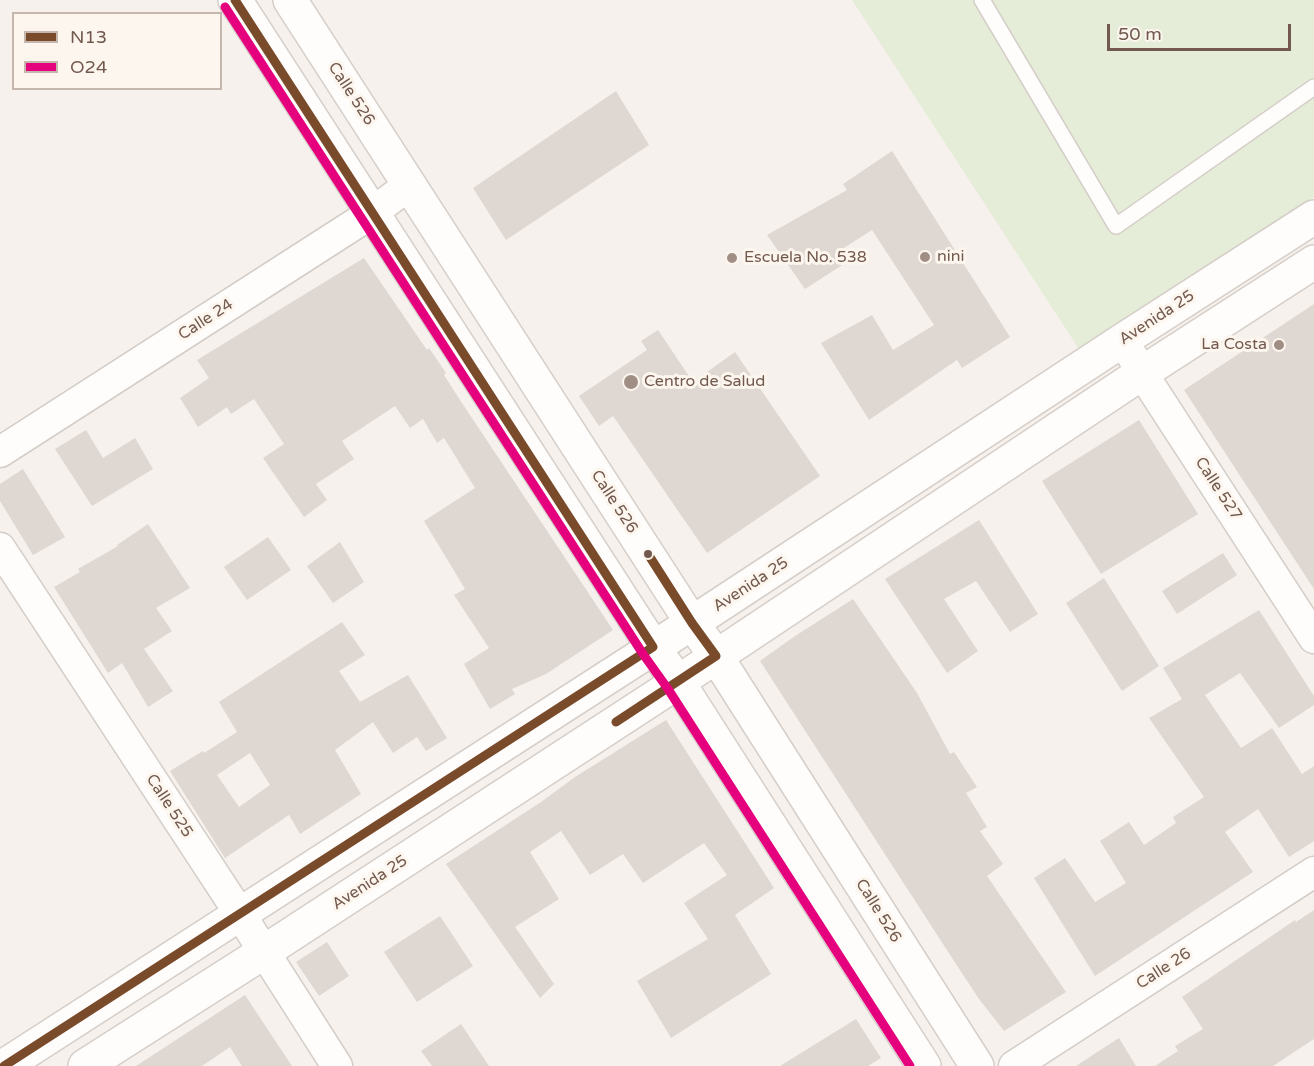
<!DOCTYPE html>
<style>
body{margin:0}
#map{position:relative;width:1314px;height:1066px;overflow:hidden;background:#f6f1ec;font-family:"Varela Round",sans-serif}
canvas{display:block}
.legend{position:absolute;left:12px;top:12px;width:210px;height:78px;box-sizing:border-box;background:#fdf6ee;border:2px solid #c5b7ae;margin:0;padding:8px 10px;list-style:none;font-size:18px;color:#72594e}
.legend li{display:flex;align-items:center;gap:12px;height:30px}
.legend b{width:30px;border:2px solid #c5b7ae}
.scale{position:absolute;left:1107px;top:24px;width:184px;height:27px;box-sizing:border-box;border:3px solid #72594e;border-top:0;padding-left:8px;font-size:18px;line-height:21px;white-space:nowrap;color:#72594e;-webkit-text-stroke:4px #fdf6ee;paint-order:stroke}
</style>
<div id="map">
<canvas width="1314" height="1066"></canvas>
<ul class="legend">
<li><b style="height:8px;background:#7a4b2a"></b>N13</li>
<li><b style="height:8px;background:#e5007d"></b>O24</li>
</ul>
<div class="scale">50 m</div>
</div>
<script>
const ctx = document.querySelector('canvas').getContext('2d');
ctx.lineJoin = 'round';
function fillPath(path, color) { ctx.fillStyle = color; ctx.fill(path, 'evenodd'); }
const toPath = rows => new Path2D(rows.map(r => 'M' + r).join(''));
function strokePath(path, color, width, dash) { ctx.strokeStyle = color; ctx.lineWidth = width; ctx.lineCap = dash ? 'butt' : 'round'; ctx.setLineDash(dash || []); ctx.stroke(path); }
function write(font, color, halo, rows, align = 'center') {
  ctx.font = font + ' "Varela Round",sans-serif'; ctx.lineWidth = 6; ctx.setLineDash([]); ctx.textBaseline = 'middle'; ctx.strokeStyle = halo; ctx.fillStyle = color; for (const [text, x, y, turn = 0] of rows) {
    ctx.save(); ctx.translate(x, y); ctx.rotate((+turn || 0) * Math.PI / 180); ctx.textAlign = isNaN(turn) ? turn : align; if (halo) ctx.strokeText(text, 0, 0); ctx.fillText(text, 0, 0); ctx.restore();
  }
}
const green = toPath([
 [852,0,1314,0,1314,197,1079,349]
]);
const building = toPath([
 [616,91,649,145,506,240,473,188],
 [892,151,1010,337,962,368,957,360,869,420,821,343,872,315,893,350,934,325,872,230,839,251,847,262,805,289,767,235,847,190,843,184],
 [364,258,427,350,429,348,446,373,444,375,458,397,613,630,546,674,512,689,515,694,490,709,464,664,489,648,454,595,465,589,424,521,475,488,444,438,437,443,423,419,410,428,395,406,342,441,354,459,316,484,327,500,304,517,263,458,284,444,254,399,231,414,227,407,198,427,180,398,209,378,197,360],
 [1314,304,1314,589,1184,390],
 [658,330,693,382,735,352,820,476,707,553,613,416,599,426,579,396,647,350,641,341],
 [1139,420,1198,514,1101,574,1042,481],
 [86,430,103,458,135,438,153,469,92,506,55,449],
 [23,469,65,537,33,555,0,501,0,484],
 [979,520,1038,614,1010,632,976,581,944,599,978,651,947,673,885,579],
 [148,524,190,588,156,608,172,631,144,649,173,691,148,707,122,663,108,673,54,587,80,572,78,569,118,546,117,545],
 [268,537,291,570,247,600,224,567],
 [340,542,364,582,333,603,307,566],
 [1223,553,1237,575,1177,614,1162,591],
 [1104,578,1159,666,1122,691,1066,603],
 [853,599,917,693,950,754,954,752,977,787,966,793,987,827,980,831,1003,864,987,876,1066,992,1004,1031,979,999,954,961,760,661,795,636],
 [1259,610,1314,696,1314,705,1279,728,1240,673,1205,695,1241,748,1272,728,1302,774,1314,766,1314,841,1289,857,1258,809,1225,832,1253,872,1095,976,1034,878,1065,858,1095,902,1126,883,1100,841,1129,822,1144,845,1176,823,1173,817,1204,797,1149,718,1182,699,1163,668],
 [342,622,365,655,339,671,360,702,408,675,447,738,426,751,417,737,393,753,373,722,335,750,361,794,300,834,289,815,225,858,170,771,203,751,204,753,237,732,219,702],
 [250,753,270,785,239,807,217,775],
 [666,720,774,888,735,915,771,974,671,1038,637,981,708,939,684,903,727,875,704,843,643,883,623,854,590,875,561,831,530,852,559,899,515,927,554,984,540,998,446,864,541,802,575,777],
 [1314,910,1314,1039,1273,1066,1155,1066,1178,1051,1175,1046,1203,1029,1182,997,1295,920,1296,922],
 [440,916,473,966,417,1002,384,952],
 [327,942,349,976,319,996,296,962],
 [245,995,292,1066,242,1066,230,1047,202,1066,136,1066],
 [856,1019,881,1058,868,1066,780,1066],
 [461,1024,489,1066,432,1066,421,1051],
 [1119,1038,1136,1066,1076,1066,1102,1049]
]);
const service = toPath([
 [982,0,1116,226,1314,87]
]);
const minor = toPath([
 [1123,340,1142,373,1314,638],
 [0,452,372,213,409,185],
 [0,548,240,914,337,1066],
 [1014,1066,1314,872]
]);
const secondary = toPath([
 [235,0,653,647,678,682,924,1066],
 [290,0,692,623,716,656,977,1066],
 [4,1066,692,623,1123,340,1314,217],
 [85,1066,264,952,678,682,1142,373,1314,262]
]);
const bus1 = toPath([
 [616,722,716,656,692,623,648,554],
 [4,1066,653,647,235,0]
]);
const bus2 = toPath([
 [225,7,643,654,668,689,910,1066]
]);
const markers = [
 [925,257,6,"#a08e85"],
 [732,258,6,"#a08e85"],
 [1279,345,6,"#a08e85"],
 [631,382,8,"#a08e85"],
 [648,554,5,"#72594e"]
];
const streetNames = [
 ["Calle 526",351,94,57],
 ["Avenida 25",1157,318,-33],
 ["Calle 24",206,320,-33],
 ["Calle 527",1218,489,57],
 ["Calle 526",614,502,57],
 ["Avenida 25",751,585,-33],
 ["Calle 525",169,806,57],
 ["Avenida 25",370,883,-33],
 ["Calle 526",878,911,58],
 ["Calle 26",1164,969,-33]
];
const poiNames = [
 ["nini",937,257],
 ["Escuela No. 538",744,258],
 ["La Costa",1267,345,"right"],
 ["Centro de Salud",644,382]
];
fillPath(green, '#e5ecd8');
fillPath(building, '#dfd7d2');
strokePath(service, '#d4cdc7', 18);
strokePath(minor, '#d4cdc7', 33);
strokePath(secondary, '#d6cec8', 36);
strokePath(service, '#fefdfc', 15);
strokePath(minor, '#fefdfc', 30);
strokePath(secondary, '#fefdfc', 33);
strokePath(bus1, '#7a4b2a', 9);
strokePath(bus2, '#e5007d', 9);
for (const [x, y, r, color] of markers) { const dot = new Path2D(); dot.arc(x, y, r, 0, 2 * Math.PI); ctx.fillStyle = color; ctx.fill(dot); strokePath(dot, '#fdf6ee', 2); }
write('16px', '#72594e', '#fdf6ee', streetNames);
write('16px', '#72594e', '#fdf6ee', poiNames, 'left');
</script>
